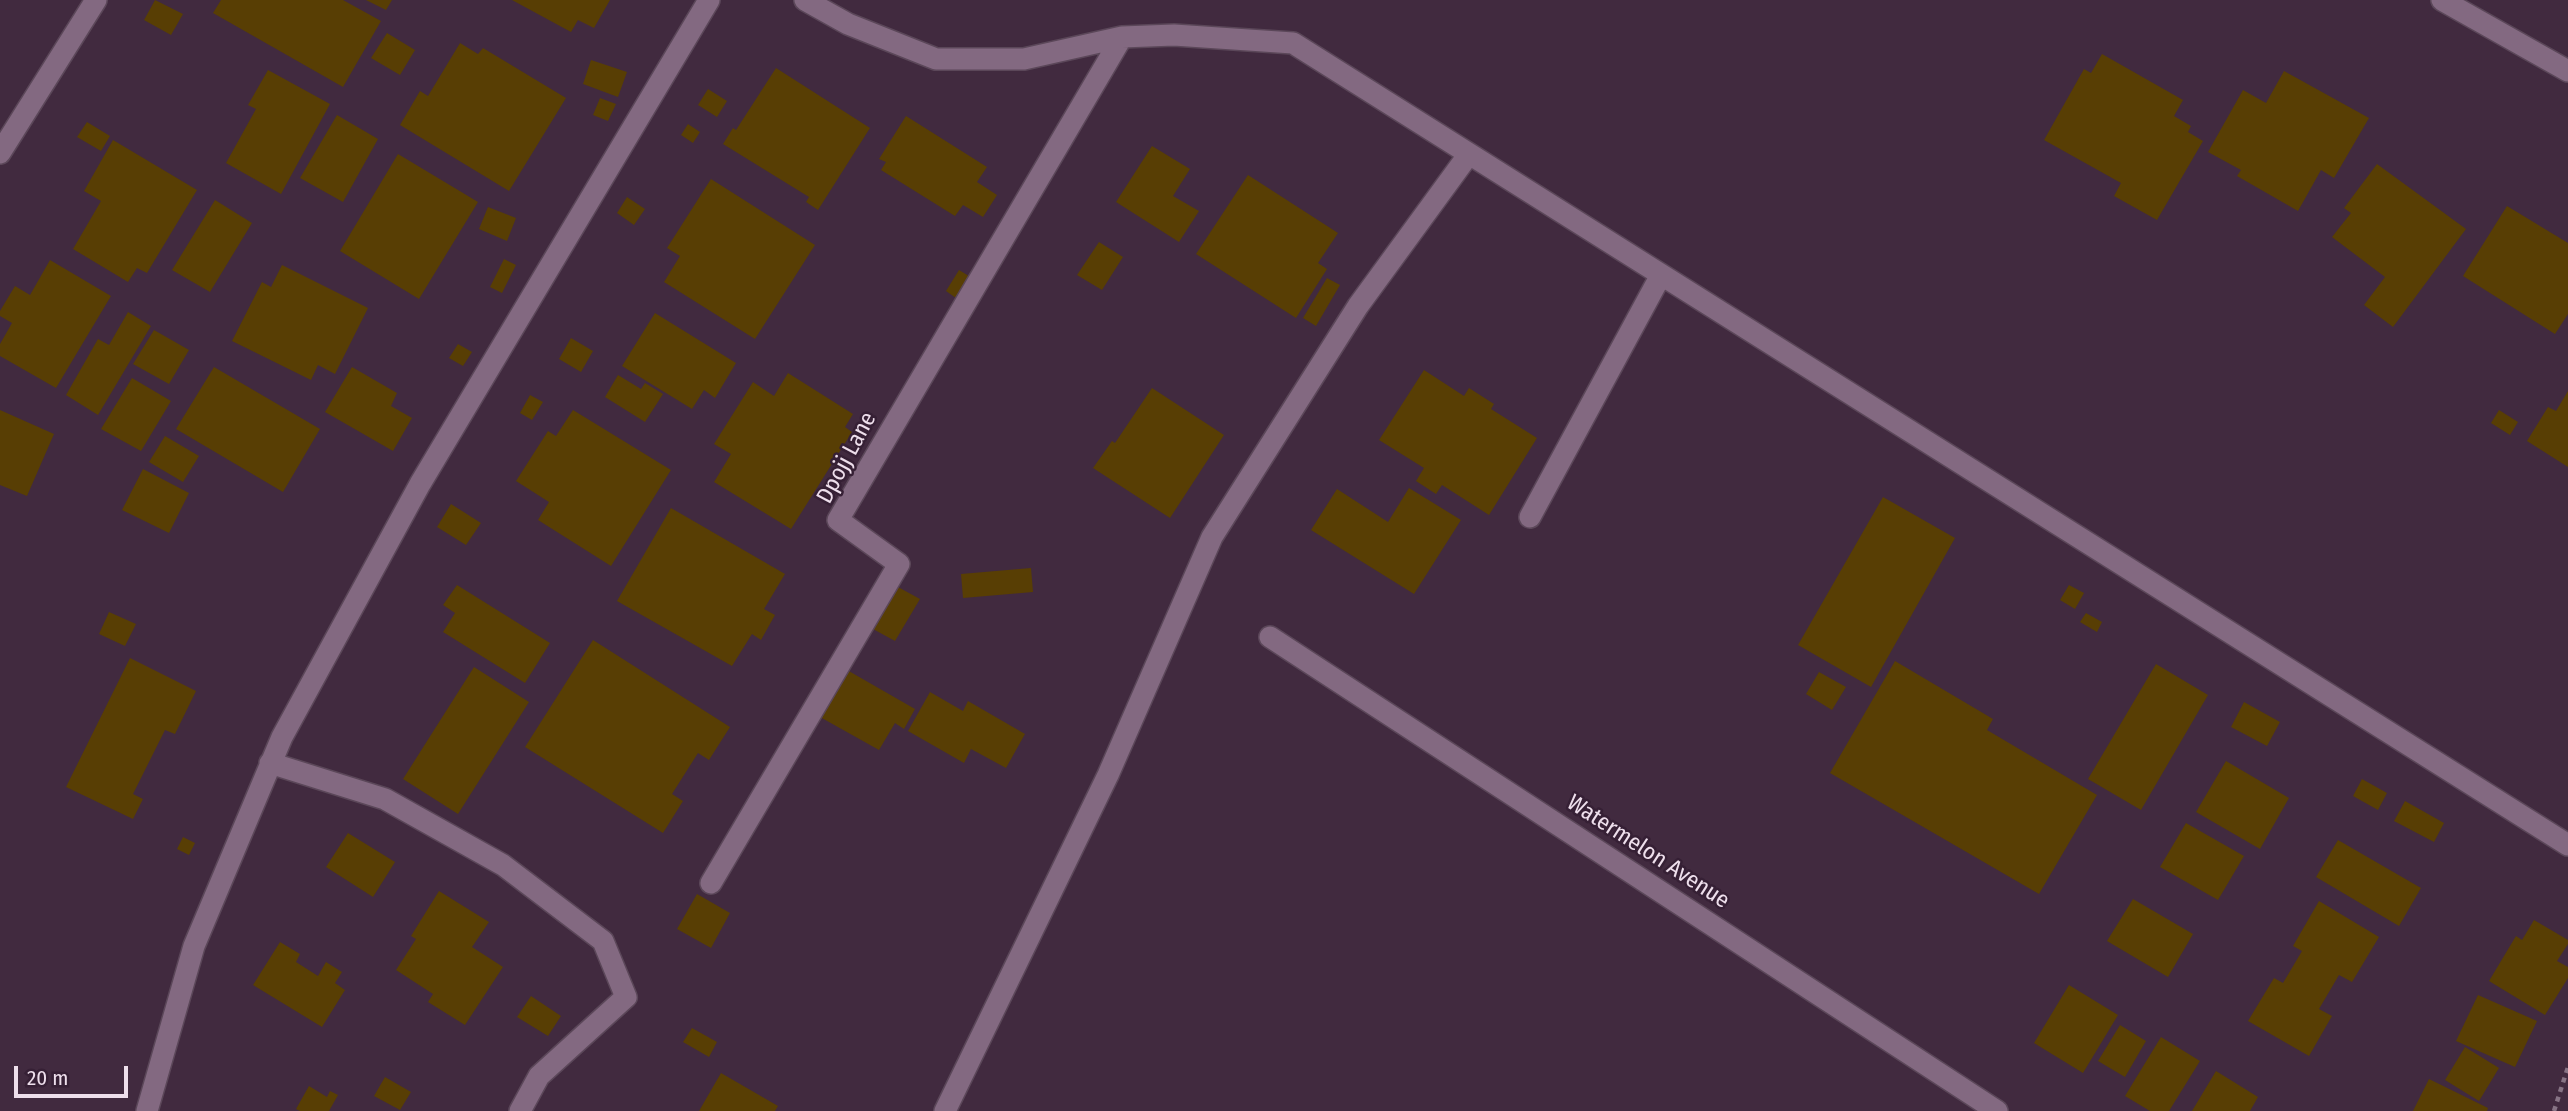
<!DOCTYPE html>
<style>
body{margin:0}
#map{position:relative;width:2568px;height:1111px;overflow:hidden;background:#412a3f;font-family:"Fira Sans Condensed",sans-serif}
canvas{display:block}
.scale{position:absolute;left:14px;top:1066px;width:114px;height:32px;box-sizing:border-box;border:4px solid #eedfec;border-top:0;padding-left:9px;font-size:21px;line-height:24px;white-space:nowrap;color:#eedfec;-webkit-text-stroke:5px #362035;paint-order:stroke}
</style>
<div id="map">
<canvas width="2568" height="1111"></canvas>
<div class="scale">20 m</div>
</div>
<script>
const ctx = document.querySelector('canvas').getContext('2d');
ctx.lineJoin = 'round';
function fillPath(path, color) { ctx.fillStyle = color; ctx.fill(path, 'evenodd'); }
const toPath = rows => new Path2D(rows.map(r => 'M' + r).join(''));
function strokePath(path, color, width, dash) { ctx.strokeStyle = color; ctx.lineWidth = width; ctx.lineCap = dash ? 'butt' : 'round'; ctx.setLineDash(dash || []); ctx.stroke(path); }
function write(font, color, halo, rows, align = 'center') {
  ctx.font = font + ' "Fira Sans Condensed",sans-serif'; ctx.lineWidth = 5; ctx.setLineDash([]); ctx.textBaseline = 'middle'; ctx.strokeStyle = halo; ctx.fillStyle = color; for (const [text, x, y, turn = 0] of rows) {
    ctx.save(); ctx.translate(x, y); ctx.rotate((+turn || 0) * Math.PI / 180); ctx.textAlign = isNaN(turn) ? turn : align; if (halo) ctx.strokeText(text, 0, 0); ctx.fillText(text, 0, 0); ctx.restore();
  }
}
const building = toPath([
 [155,0,183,14,171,35,144,20],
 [221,0,343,0,381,21,343,87,213,13],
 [366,0,392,0,386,10],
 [512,0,610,0,594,28,578,20,571,32],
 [387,33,415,50,400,75,371,58],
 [460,43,478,54,483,48,566,98,509,191,400,125,420,91,428,96],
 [2102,54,2183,100,2174,116,2191,126,2188,132,2203,141,2157,220,2114,196,2121,183,2044,140,2084,69,2091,73],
 [591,60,627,72,618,97,583,84],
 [776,68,870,128,818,210,806,202,809,197,723,144,733,128,736,130],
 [268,70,330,104,281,194,226,163,256,109,248,105],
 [2284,71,2369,118,2334,178,2321,170,2298,211,2237,176,2241,170,2208,152,2243,90,2266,103],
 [708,89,727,101,717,117,698,105],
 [600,98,616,104,608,121,593,115],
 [337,115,378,139,343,202,300,178],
 [906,116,987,167,977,182,997,195,983,217,963,205,955,216,881,170,886,162,879,159],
 [87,122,110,136,101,151,77,137],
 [688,124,700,132,693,143,681,135],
 [113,140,197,190,147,273,137,268,128,282,73,249,101,201,84,191],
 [1152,146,1190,169,1173,196,1199,211,1179,242,1116,202],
 [398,154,478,202,419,299,340,251],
 [2377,164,2466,229,2393,327,2364,305,2385,277,2332,237,2351,213,2344,208],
 [1248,175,1338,233,1318,263,1327,269,1296,318,1196,254],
 [711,179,815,245,755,339,664,282,680,256,667,248],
 [627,197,645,209,634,225,617,213],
 [215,200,252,223,210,292,172,270],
 [2507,206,2568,243,2568,314,2555,334,2463,276],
 [488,207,516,218,507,241,479,229],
 [1099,242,1123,257,1102,290,1077,275],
 [504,259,516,265,502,293,490,287],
 [50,260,111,296,56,388,0,356,0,344,12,323,0,316,0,311,15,286,30,295],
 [282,265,368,308,335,374,318,365,311,380,232,341,262,282,271,287],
 [959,270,977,281,963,303,946,291],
 [1327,278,1340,285,1316,326,1303,318],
 [128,312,151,326,98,415,66,395,98,339,109,345],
 [655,313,736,363,715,398,704,390,692,409,622,366],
 [154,330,189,350,169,384,133,364],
 [571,338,593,351,581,372,559,359],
 [458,344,472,352,463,366,449,358],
 [214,367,320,429,283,492,176,429],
 [352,367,397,393,391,406,412,418,393,451,325,412],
 [1424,370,1464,396,1469,388,1494,404,1491,409,1537,438,1489,515,1442,485,1436,494,1416,481,1424,468,1379,440],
 [788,373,853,414,845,427,852,432,791,529,714,482,731,454,714,444,753,382,774,396],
 [618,375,641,389,645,383,663,394,645,422,605,397],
 [132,378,171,401,141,451,101,429],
 [1152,388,1224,435,1170,518,1093,468,1112,441,1115,443],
 [2568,391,2568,467,2527,441,2548,407,2556,411],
 [530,395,543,402,532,420,520,413],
 [0,410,54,434,27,496,0,485],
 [573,410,671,470,611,566,538,520,549,502,516,481,548,431,556,436],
 [2499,410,2518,422,2510,435,2491,423],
 [165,436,199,456,183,482,149,462],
 [143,469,189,493,169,533,122,510],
 [1409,488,1461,520,1414,594,1311,530,1337,489,1388,522],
 [1883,497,1955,538,1871,687,1798,645],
 [451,504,481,523,466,545,437,527],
 [671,508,785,574,764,609,775,615,761,640,752,634,732,666,617,601],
 [1031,568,1033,592,963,598,961,574],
 [457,585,550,643,525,683,443,632,455,613,443,605],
 [2069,585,2084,593,2075,609,2060,600],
 [898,587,920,599,895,641,873,629],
 [109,612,136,624,125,646,99,634],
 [2086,613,2102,622,2097,632,2080,622],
 [593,640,730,727,709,760,698,753,672,794,683,801,663,833,525,747],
 [130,658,196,691,175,734,165,730,133,794,143,799,133,819,66,787],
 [1895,661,1993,719,1987,730,2097,795,2039,894,1830,773],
 [2156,664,2208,695,2141,810,2088,779],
 [474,667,529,702,458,814,403,779],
 [847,670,915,709,904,729,895,723,879,750,820,717],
 [1819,672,1846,687,1832,710,1806,694],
 [930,692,963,711,968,701,1025,734,1006,768,971,749,964,763,908,731],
 [2244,702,2280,722,2267,746,2231,727],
 [2226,761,2289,798,2260,849,2196,812],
 [2362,779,2387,793,2378,810,2353,796],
 [2405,801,2444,823,2434,842,2394,821],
 [2186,823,2244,856,2218,900,2160,867],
 [348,833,395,862,373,897,326,867],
 [183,837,195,843,189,855,177,849],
 [2338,840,2421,888,2399,926,2316,877],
 [439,891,489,922,472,947,503,967,465,1025,428,1002,433,994,396,970,416,939,411,936],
 [697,894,730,913,711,948,677,929],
 [2133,899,2193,934,2168,977,2107,941],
 [2319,901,2379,937,2352,982,2339,975,2319,1009,2332,1016,2309,1056,2248,1021,2274,978,2283,983,2302,951,2293,946],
 [2534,920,2568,940,2568,944,2557,961,2568,967,2568,978,2545,1015,2489,981,2516,936,2522,940],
 [280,942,300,954,296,962,318,976,326,962,342,972,335,983,345,990,322,1027,253,985],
 [2069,985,2118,1015,2083,1073,2034,1043],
 [2478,995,2537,1021,2515,1067,2456,1041],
 [531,996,561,1016,548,1036,517,1017],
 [2120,1025,2146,1041,2125,1077,2098,1061],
 [692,1028,717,1042,709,1057,683,1042],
 [2161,1037,2200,1061,2169,1111,2150,1111,2125,1096],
 [2465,1047,2499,1068,2479,1101,2445,1080],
 [2216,1071,2258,1097,2250,1111,2192,1111],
 [721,1073,778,1106,775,1111,699,1111],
 [385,1077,411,1092,400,1110,374,1096],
 [2429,1079,2488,1108,2487,1111,2413,1111],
 [309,1086,327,1097,330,1091,338,1095,329,1111,300,1111,296,1109]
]);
const path = toPath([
 [2554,1111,2568,1067]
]);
const minor = toPath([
 [805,0,848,24,936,59,1024,59,1122,37,1174,35,1293,43,2568,845],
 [2442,0,2568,71],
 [0,153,96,0],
 [1530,517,1661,275],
 [1270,637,1997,1111],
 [270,763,385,799,503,865,603,941,626,997,539,1076,520,1111],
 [711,883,899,564,838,520,1122,37],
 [147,1111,194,946,282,737,420,484,709,0],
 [945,1111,1108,775,1212,537,1358,306,1469,154]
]);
const streetNames = [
 ["Dpojj Lane",847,458,-62],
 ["Watermelon Avenue",1648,852,33]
];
fillPath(building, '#583e04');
strokePath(minor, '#5b4759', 24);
strokePath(path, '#877485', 4.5, [5, 5]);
strokePath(minor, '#836981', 21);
write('23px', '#eedfec', '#362035', streetNames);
</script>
